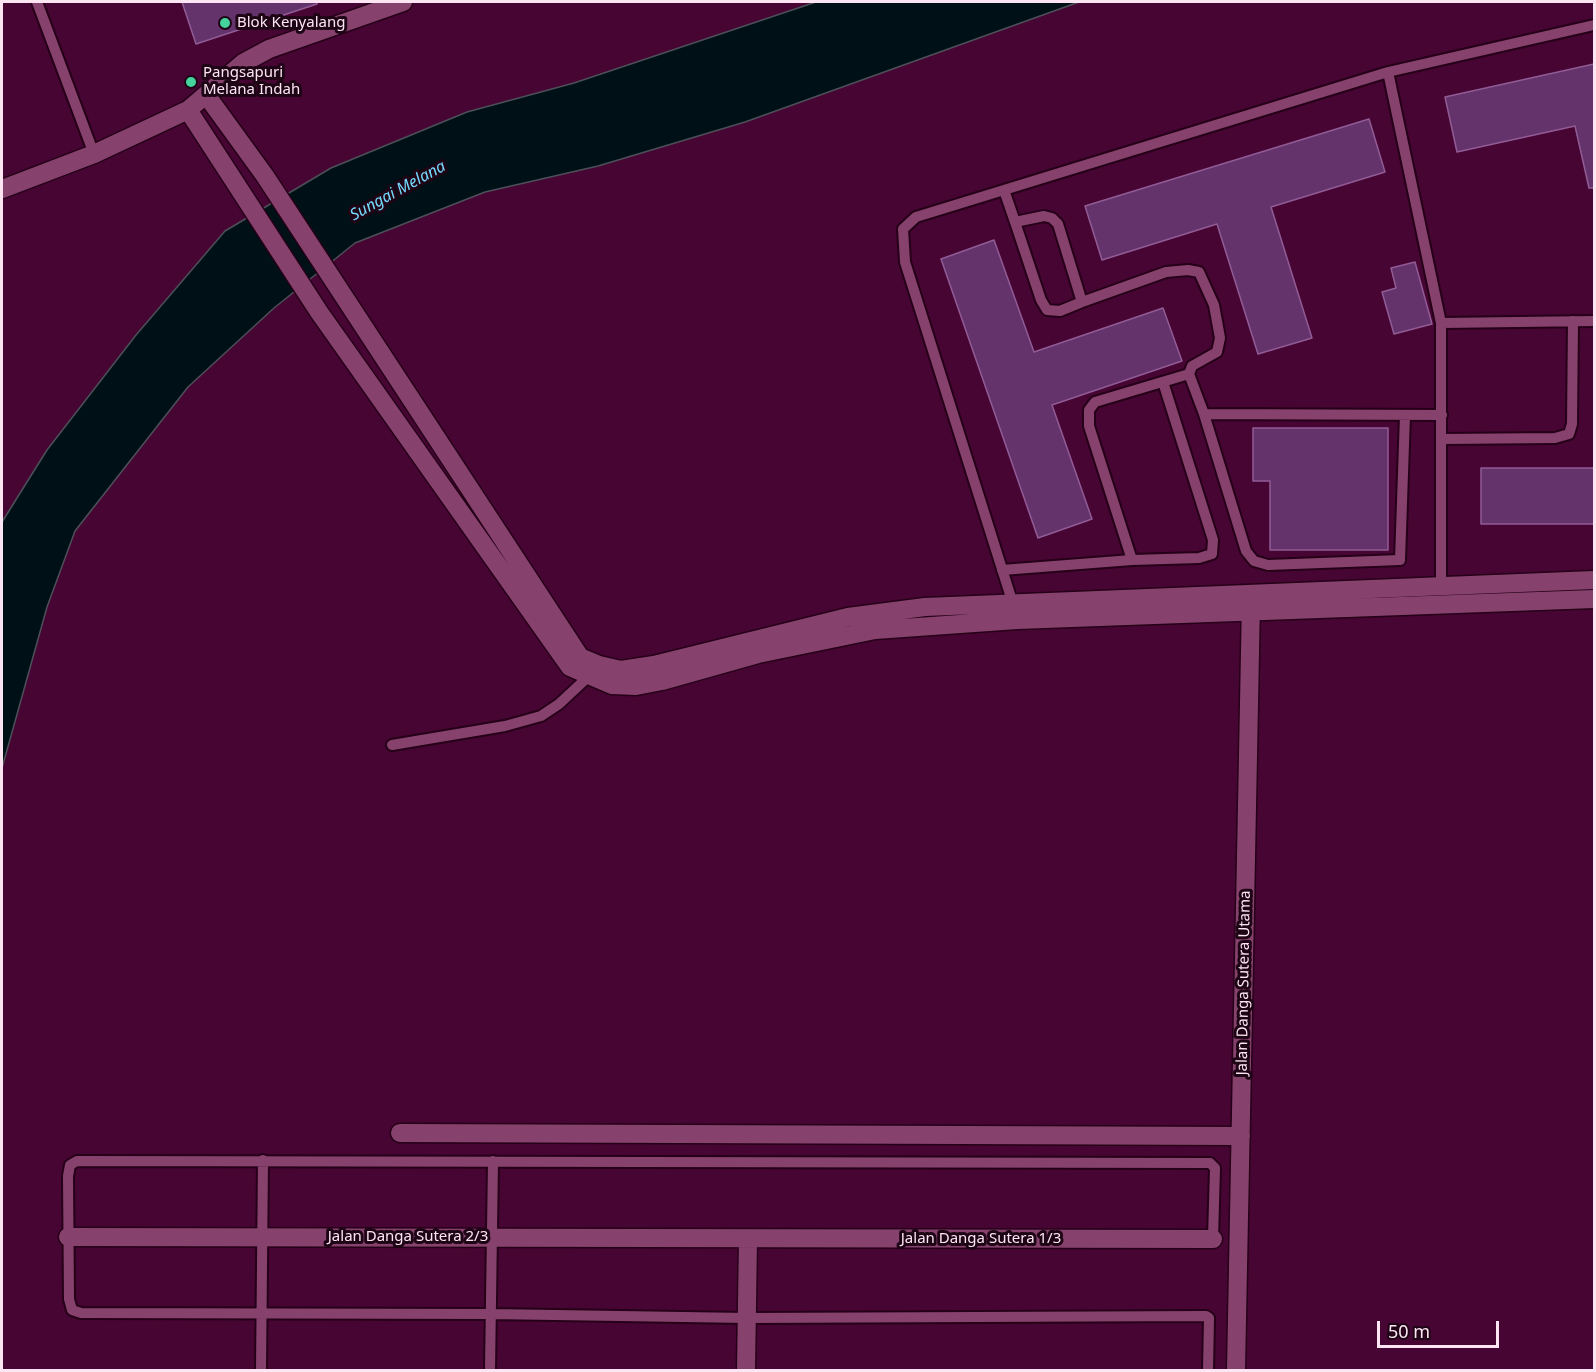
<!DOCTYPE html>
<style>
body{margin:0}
#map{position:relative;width:1596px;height:1372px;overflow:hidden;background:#470533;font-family:"Noto Sans",sans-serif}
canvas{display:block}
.frame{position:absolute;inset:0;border:3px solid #fee5f3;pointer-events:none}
.scale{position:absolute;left:1377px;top:1321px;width:122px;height:27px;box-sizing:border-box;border:3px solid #fee5f3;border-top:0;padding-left:8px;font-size:18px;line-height:21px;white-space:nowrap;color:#fee5f3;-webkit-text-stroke:4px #1e0515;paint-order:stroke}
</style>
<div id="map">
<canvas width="1596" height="1372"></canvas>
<div class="frame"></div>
<div class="scale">50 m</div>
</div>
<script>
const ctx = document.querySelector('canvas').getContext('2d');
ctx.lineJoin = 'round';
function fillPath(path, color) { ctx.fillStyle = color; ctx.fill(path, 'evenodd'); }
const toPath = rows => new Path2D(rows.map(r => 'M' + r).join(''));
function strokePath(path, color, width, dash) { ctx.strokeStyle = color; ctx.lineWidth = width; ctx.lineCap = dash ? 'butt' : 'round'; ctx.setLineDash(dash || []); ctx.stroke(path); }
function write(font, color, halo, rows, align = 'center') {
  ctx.font = font + ' "Noto Sans",sans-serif'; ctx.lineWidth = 6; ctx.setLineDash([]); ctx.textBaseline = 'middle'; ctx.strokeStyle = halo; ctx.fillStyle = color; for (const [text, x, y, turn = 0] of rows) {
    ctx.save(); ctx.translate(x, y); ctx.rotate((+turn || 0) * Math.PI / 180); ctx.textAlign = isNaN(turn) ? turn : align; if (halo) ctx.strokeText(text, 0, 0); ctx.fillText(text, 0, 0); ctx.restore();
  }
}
const water = toPath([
 [816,2,1079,2,745,122,598,166,485,192,355,243,274,308,188,387,75,531,47,607,2,768,2,522,47,450,136,335,225,231,331,168,467,112,574,83,816,2]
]);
const building = toPath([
 [182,2,317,2,317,4,196,44,182,2],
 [1594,64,1594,188,1589,188,1575,126,1457,152,1445,97,1594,64],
 [1369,119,1385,172,1271,207,1312,338,1258,354,1217,224,1102,260,1085,206,1369,119],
 [994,240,1034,352,1163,308,1182,361,1052,405,1092,519,1038,538,941,259,994,240],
 [1415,262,1432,324,1394,334,1382,292,1396,288,1391,268,1415,262],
 [1253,428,1388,428,1388,550,1270,550,1270,481,1253,481,1253,428],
 [1481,468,1594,468,1594,524,1481,524,1481,468]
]);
const service = toPath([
 [37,2,94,154],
 [1388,72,1594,25],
 [1004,190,1015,222,1044,216,1052,218,1058,224,1082,302,1166,272,1188,270,1199,272,1214,305,1220,338,1217,352,1192,366,1189,374,1204,414,1442,415],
 [1015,222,1041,300,1047,310,1060,311,1082,302],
 [1441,323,1594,321],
 [1204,414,1246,551,1254,561,1268,565,1400,560,1405,415],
 [1442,439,1555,438,1569,434,1572,424,1573,321],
 [1132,560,1199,558,1212,554,1213,540,1163,382],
 [1002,570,1132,560,1089,426,1089,410,1095,402,1189,374],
 [1014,607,905,262,903,229,916,217,1388,72,1441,323,1441,587],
 [392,745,505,726,541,716,559,704,589,676],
 [261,1370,263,1160],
 [490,1370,493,1161],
 [1208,1370,1209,1318,1206,1316,747,1318,491,1314,81,1313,72,1310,69,1299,68,1176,70,1165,77,1161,1210,1163,1215,1168,1213,1239]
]);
const minor = toPath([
 [207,96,265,176,580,657,599,665,621,670,654,665,848,617,925,607,1594,580],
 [188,110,319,312,570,667,612,685,636,686,662,681,758,654,875,630,1017,620,1594,599],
 [2,189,94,154,188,110,243,63,269,49,403,2],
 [400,1133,1241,1136],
 [68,1237,1213,1239],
 [746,1370,748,1239],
 [1236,1370,1251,601]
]);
const markers = [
 [225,23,6,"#46d49e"],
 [191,82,6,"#46d49e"]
];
const poiNames = [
 ["Blok Kenyalang",237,23],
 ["Pangsapuri",203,73],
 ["Melana Indah",203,90]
];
const streetNames = [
 ["Jalan Danga Sutera Utama",1244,983,-89],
 ["Jalan Danga Sutera 2/3",408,1237],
 ["Jalan Danga Sutera 1/3",981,1239]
];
const waterNames = [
 ["Sungai Melana",398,191,-29]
];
fillPath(water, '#001017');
strokePath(water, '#4c5059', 1.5);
fillPath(building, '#65336b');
strokePath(building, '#915c96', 1.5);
strokePath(service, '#260018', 14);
strokePath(minor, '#260018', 21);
strokePath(service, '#86426d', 10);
strokePath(minor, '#86426d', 18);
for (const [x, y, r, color] of markers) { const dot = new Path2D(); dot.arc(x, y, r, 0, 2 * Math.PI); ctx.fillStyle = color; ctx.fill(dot); strokePath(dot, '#1e0515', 2); }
write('15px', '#fee5f3', '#1e0515', poiNames, 'left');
write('15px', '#fee5f3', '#1e0515', streetNames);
write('italic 16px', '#75dafe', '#1e0515', waterNames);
</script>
